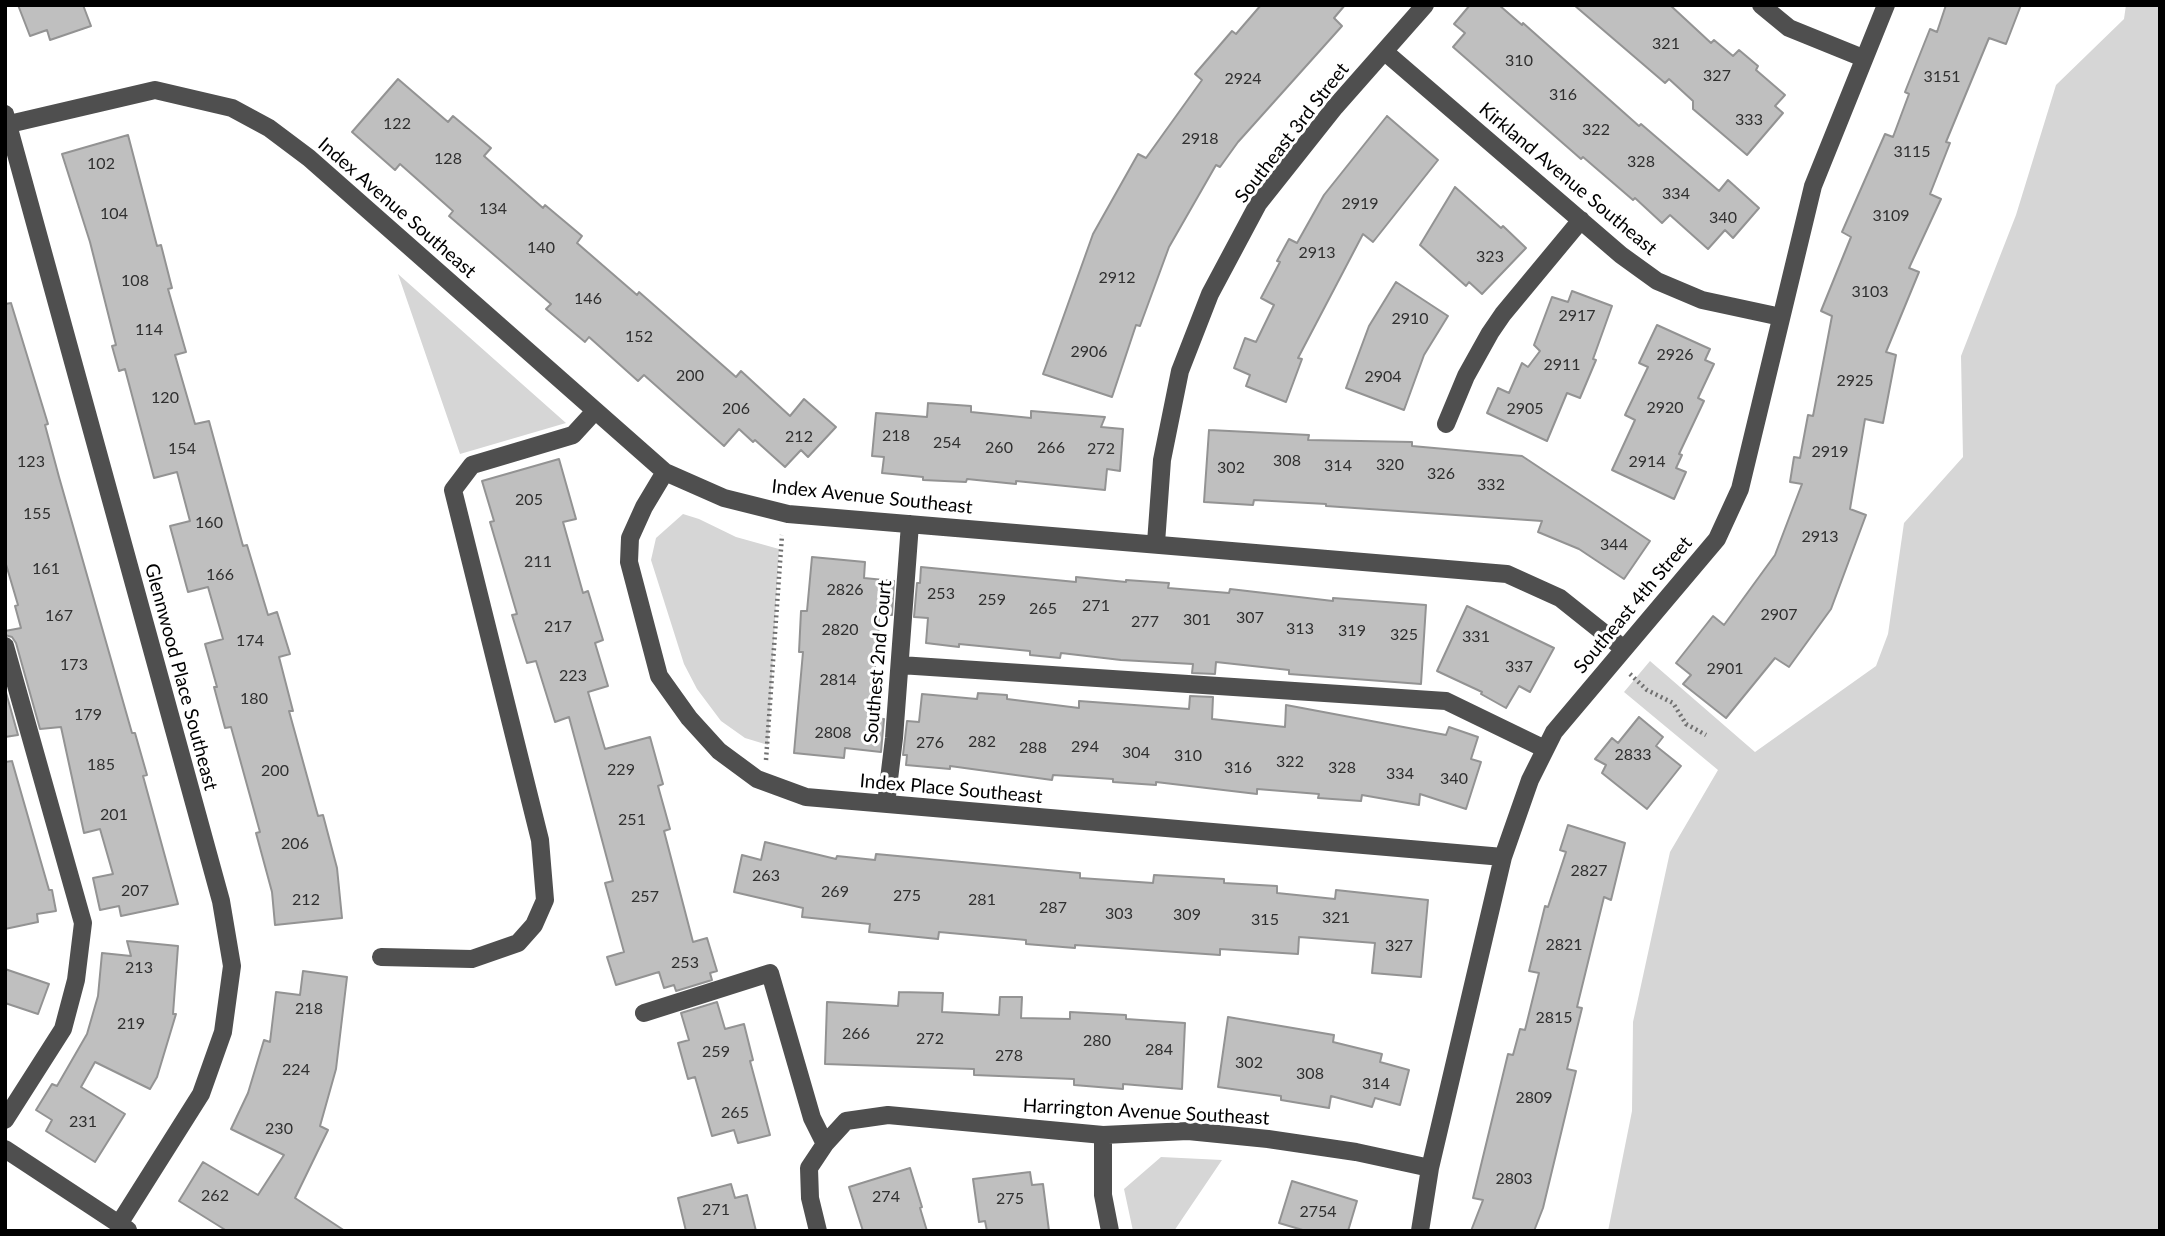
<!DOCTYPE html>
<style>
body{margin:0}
#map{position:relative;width:2165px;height:1236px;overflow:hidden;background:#fff;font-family:Lato,sans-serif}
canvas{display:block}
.frame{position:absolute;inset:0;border:7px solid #000;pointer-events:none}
</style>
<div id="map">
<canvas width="2165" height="1236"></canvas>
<div class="frame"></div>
</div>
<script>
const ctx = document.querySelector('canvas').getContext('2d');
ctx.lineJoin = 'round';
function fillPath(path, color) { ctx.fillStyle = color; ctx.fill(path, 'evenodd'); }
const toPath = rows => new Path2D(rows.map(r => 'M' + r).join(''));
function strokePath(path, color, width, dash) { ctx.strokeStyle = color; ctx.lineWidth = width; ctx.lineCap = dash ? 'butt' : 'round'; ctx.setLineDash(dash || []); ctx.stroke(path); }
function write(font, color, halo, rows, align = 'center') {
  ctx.font = font + ' Lato,sans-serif'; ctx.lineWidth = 6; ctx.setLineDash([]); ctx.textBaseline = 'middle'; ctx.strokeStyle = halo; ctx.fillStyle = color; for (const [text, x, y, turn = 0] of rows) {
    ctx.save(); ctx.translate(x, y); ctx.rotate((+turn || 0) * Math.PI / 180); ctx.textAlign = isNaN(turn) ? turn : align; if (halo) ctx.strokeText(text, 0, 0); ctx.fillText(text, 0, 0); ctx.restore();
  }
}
const green = toPath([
 [2126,5,2160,5,2160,1231,1608,1231,1632,1111,1633,1022,1670,852,1718,770,1624,692,1650,661,1755,752,1876,666,1888,634,1904,523,1963,457,1961,356,2016,215,2056,85,2124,19],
 [398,274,566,423,460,454],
 [683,514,699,519,736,537,779,549,768,745,745,738,721,721,697,689,684,664,651,560,656,538],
 [1161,1157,1222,1160,1174,1231,1133,1231,1124,1189]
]);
const building = toPath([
 [18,5,83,5,91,26,50,40,47,30,30,36,18,5],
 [1261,5,1345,5,1334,18,1342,26,1238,142,1220,167,1216,165,1169,247,1140,326,1136,325,1112,397,1043,374,1093,234,1138,154,1146,158,1202,80,1195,74,1232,31,1236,34,1261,5],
 [1470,5,1499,5,1522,25,1523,23,1639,126,1641,124,1719,191,1728,180,1759,208,1733,238,1725,230,1708,249,1670,215,1662,223,1635,198,1633,200,1583,157,1581,159,1453,47,1465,33,1454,24,1470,5],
 [1574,5,1670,5,1711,43,1714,40,1733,56,1739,50,1758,66,1756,70,1785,95,1775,106,1783,113,1747,155,1693,109,1693,101,1669,79,1665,83,1574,5],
 [1946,5,2021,5,2006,44,1989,38,1946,142,1950,143,1930,194,1941,199,1909,268,1919,272,1886,352,1896,355,1883,423,1865,419,1850,509,1866,515,1831,609,1789,667,1775,658,1726,718,1683,684,1691,675,1676,663,1713,616,1724,625,1775,555,1802,484,1790,482,1794,457,1800,458,1808,415,1813,416,1832,316,1821,311,1851,237,1842,232,1885,134,1893,137,1909,94,1905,92,1930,29,1937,32,1946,5],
 [398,79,448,122,453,116,491,148,484,156,543,208,545,205,582,236,577,243,637,295,639,292,736,377,741,371,790,416,804,399,836,427,808,457,801,450,785,467,755,440,753,442,739,429,724,446,644,375,638,381,589,337,585,342,546,309,551,304,449,216,453,211,400,164,395,170,352,132,398,79],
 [1387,116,1438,160,1373,242,1363,234,1298,358,1302,359,1286,402,1246,386,1250,375,1234,368,1245,338,1256,342,1274,305,1261,298,1280,262,1277,261,1289,239,1297,243,1324,195,1387,116],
 [128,135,157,246,161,245,172,288,168,289,186,352,175,355,195,424,209,421,243,546,247,545,268,615,277,612,290,654,279,657,293,711,289,711,318,816,323,815,337,868,342,918,275,925,272,892,256,833,260,832,231,727,225,728,214,687,217,687,205,644,223,639,208,587,188,592,170,526,190,521,177,472,154,478,125,369,119,371,112,346,116,345,90,242,62,154,128,135],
 [1455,187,1501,228,1503,226,1526,248,1482,294,1469,282,1466,286,1420,245,1455,187],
 [1396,282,1448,316,1424,355,1404,410,1346,388,1369,326,1396,282],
 [1572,291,1612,306,1593,359,1596,360,1580,398,1567,393,1547,441,1487,413,1498,388,1509,393,1522,363,1528,367,1540,351,1534,345,1552,297,1568,302,1572,291],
 [11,303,48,424,45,425,59,477,132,733,135,733,147,775,143,776,178,904,121,916,119,906,100,910,93,878,113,874,100,829,84,833,61,727,40,729,16,643,12,637,5,635,5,631,21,628,15,606,18,605,5,561,5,304,11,303],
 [1657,325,1710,349,1705,360,1714,364,1698,398,1704,401,1679,454,1682,455,1676,468,1686,472,1674,499,1612,470,1635,420,1625,415,1648,367,1639,363,1657,325],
 [928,403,971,406,971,412,1031,418,1031,411,1105,417,1101,427,1123,429,1120,471,1107,469,1105,490,1016,481,1016,484,967,479,966,482,923,480,923,477,882,473,884,457,872,456,876,413,927,417,928,403],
 [1209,430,1309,435,1308,440,1412,442,1412,446,1522,456,1650,541,1624,579,1579,549,1538,532,1542,521,1326,506,1326,504,1254,500,1253,505,1204,502,1209,430],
 [559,459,576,519,563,522,583,593,588,591,603,640,595,643,608,686,588,692,605,749,650,737,663,784,658,786,670,829,664,831,693,942,707,938,717,971,710,973,712,980,676,991,674,985,664,988,659,972,616,985,607,957,624,952,605,883,613,881,569,717,555,722,536,661,527,663,512,615,517,614,490,522,494,521,482,481,559,459],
 [812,557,865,562,864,578,894,581,892,615,879,614,878,647,876,647,872,718,884,719,881,752,845,748,844,758,794,753,803,652,799,652,801,611,807,611,812,557],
 [921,567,1076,582,1076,577,1126,582,1126,580,1169,583,1168,588,1229,593,1230,589,1333,601,1333,598,1426,605,1421,684,1289,674,1289,670,1216,662,1215,674,1192,673,1193,664,1121,660,1061,653,1060,658,1030,655,1030,651,959,644,959,647,926,643,928,618,914,617,917,583,920,583,921,567],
 [1467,606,1554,648,1530,692,1519,686,1506,708,1481,694,1482,692,1437,671,1467,606],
 [5,689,18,735,5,737,5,689],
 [978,693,1007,695,1007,699,1079,708,1079,701,1189,709,1190,696,1213,697,1212,719,1285,727,1286,705,1446,735,1449,727,1478,737,1471,759,1481,762,1466,809,1420,794,1419,805,1362,795,1361,801,1318,798,1319,794,1257,789,1257,794,1156,782,1156,785,1113,782,1113,779,1053,775,1052,780,950,766,950,769,906,765,907,755,903,755,907,721,919,722,922,694,977,699,978,693],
 [1639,717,1663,737,1656,746,1681,766,1647,809,1602,773,1606,765,1595,759,1612,738,1618,743,1639,717],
 [12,761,49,890,52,890,56,911,37,914,38,922,5,929,5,762,12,761],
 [1568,825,1625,843,1611,900,1604,897,1577,1007,1582,1008,1567,1069,1576,1071,1543,1208,1534,1231,1471,1231,1483,1200,1473,1198,1508,1054,1513,1055,1520,1029,1525,1030,1539,973,1529,971,1545,906,1548,907,1566,852,1560,850,1568,825],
 [765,842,836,859,837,856,875,860,876,854,1080,873,1080,878,1153,883,1154,875,1224,879,1224,883,1277,886,1277,893,1335,899,1336,890,1428,900,1421,977,1372,973,1375,943,1299,937,1298,954,1220,949,1220,955,1075,945,1075,948,1026,944,1026,940,939,932,938,939,869,932,870,924,802,917,803,908,734,892,742,855,761,860,765,842],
 [127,941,178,946,173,1014,176,1014,157,1077,150,1089,95,1062,81,1087,125,1114,95,1162,46,1131,52,1120,36,1110,52,1084,57,1086,87,1034,98,996,102,953,131,956,127,941],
 [5,969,49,984,38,1014,5,1003,5,969],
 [303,971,347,977,336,1069,320,1126,328,1130,295,1198,345,1231,227,1231,179,1201,203,1162,258,1195,284,1155,231,1129,248,1093,264,1040,270,1042,276,992,300,995,303,971],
 [899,992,943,993,942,1012,999,1015,1000,997,1022,997,1021,1018,1070,1019,1070,1012,1126,1015,1126,1019,1185,1023,1182,1089,1123,1084,1123,1089,1074,1085,1074,1079,974,1075,974,1069,825,1064,827,1002,898,1006,899,992],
 [717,1002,725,1029,744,1024,753,1060,750,1061,770,1135,738,1143,734,1130,712,1136,695,1077,688,1079,678,1043,689,1040,681,1013,717,1002],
 [1228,1017,1334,1035,1333,1042,1382,1054,1380,1062,1409,1070,1400,1105,1375,1098,1372,1107,1331,1096,1329,1108,1281,1100,1281,1096,1218,1087,1228,1017],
 [910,1168,922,1207,920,1208,927,1231,863,1231,849,1187,910,1168],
 [1030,1172,1032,1185,1043,1184,1049,1231,987,1231,985,1221,979,1222,973,1179,1030,1172],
 [1292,1181,1357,1201,1348,1231,1306,1231,1279,1223,1292,1181],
 [731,1184,735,1198,747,1195,756,1231,686,1231,678,1198,731,1184]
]);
const path = toPath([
 [1630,674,1647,690,1673,703,1686,724,1706,735],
 [766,760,782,535]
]);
const minor = toPath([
 [1761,5,1789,28,1863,58],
 [1385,52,1621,255,1657,281,1702,300,1781,317],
 [5,114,221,901,232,966,223,1032,201,1094,119,1224],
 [5,125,155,90,232,108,269,128,309,158,665,472,724,498,788,514,1507,574,1560,598,1624,649],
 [1446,424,1466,376,1490,333,1503,314,1581,220],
 [665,472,644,507,630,538,629,562,659,676,689,718,719,751,757,779,806,797,1503,857],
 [1156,543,1162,460,1180,371,1210,294,1258,204,1335,107,1425,5],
 [5,646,83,923,76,980,63,1029,5,1120],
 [900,665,1446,701,1545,749],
 [886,804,894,738,910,524],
 [381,957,472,959,518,943,534,925,545,900,540,840,453,490,472,465,573,435,595,411],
 [644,1013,770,973,812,1118,825,1144],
 [1103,1135,1103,1195,1110,1231],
 [5,1149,128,1230],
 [818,1231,810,1198,809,1168,825,1144,846,1121,888,1115,1103,1135,1188,1131,1268,1139,1356,1152,1430,1168],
 [1420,1231,1430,1168,1503,857,1530,780,1554,732,1717,539,1740,489,1813,186,1886,5]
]);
const numberNames = [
 ["321",1666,44],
 ["310",1519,61],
 ["327",1717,76],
 ["3151",1942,77],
 ["2924",1243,79],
 ["316",1563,95],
 ["333",1749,120],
 ["122",397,124],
 ["322",1596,130],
 ["2918",1200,139],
 ["3115",1912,152],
 ["128",448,159],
 ["328",1641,162],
 ["102",101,164],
 ["334",1676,194],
 ["2919",1360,204],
 ["134",493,209],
 ["104",114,214],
 ["3109",1891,216],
 ["340",1723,218],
 ["140",541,248],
 ["2913",1317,253],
 ["323",1490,257],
 ["2912",1117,278],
 ["108",135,281],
 ["3103",1870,292],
 ["146",588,299],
 ["2917",1577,316],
 ["2910",1410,319],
 ["114",149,330],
 ["152",639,337],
 ["2906",1089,352],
 ["2926",1675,355],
 ["2911",1562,365],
 ["200",690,376],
 ["2904",1383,377],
 ["2925",1855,381],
 ["120",165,398],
 ["2920",1665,408],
 ["206",736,409],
 ["2905",1525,409],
 ["218",896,436],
 ["212",799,437],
 ["254",947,443],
 ["260",999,448],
 ["266",1051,448],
 ["154",182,449],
 ["272",1101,449],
 ["2919",1830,452],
 ["308",1287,461],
 ["123",31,462],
 ["2914",1647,462],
 ["320",1390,465],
 ["314",1338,466],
 ["302",1231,468],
 ["326",1441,474],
 ["332",1491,485],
 ["205",529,500],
 ["155",37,514],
 ["160",209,523],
 ["2913",1820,537],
 ["344",1614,545],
 ["211",538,562],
 ["161",46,569],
 ["166",220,575],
 ["2826",845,590],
 ["253",941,594],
 ["259",992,600],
 ["271",1096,606],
 ["265",1043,609],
 ["2907",1779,615],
 ["167",59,616],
 ["307",1250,618],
 ["301",1197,620],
 ["277",1145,622],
 ["217",558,627],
 ["313",1300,629],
 ["2820",840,630],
 ["319",1352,631],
 ["325",1404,635],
 ["331",1476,637],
 ["174",250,641],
 ["173",74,665],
 ["337",1519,667],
 ["2901",1725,669],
 ["223",573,676],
 ["2814",838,680],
 ["180",254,699],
 ["179",88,715],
 ["2808",833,733],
 ["282",982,742],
 ["276",930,743],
 ["294",1085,747],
 ["288",1033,748],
 ["304",1136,753],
 ["2833",1633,755],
 ["310",1188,756],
 ["322",1290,762],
 ["185",101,765],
 ["316",1238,768],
 ["328",1342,768],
 ["229",621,770],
 ["200",275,771],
 ["334",1400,774],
 ["340",1454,779],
 ["201",114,815],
 ["251",632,820],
 ["206",295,844],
 ["2827",1589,871],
 ["263",766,876],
 ["207",135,891],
 ["269",835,892],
 ["275",907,896],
 ["257",645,897],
 ["212",306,900],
 ["281",982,900],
 ["287",1053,908],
 ["303",1119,914],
 ["309",1187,915],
 ["321",1336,918],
 ["315",1265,920],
 ["2821",1564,945],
 ["327",1399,946],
 ["253",685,963],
 ["213",139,968],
 ["218",309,1009],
 ["2815",1554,1018],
 ["219",131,1024],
 ["266",856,1034],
 ["272",930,1039],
 ["280",1097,1041],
 ["284",1159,1050],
 ["259",716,1052],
 ["278",1009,1056],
 ["302",1249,1063],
 ["224",296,1070],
 ["308",1310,1074],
 ["314",1376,1084],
 ["2809",1534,1098],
 ["265",735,1113],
 ["231",83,1122],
 ["230",279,1129],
 ["2803",1514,1179],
 ["262",215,1196],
 ["274",886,1197],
 ["275",1010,1199],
 ["271",716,1210],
 ["2754",1318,1212]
];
const streetNames = [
 ["Southeast 3rd Street",1292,133,-52],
 ["Kirkland Avenue Southeast",1568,179,40],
 ["Index Avenue Southeast",397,208,41],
 ["Index Avenue Southeast",872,497,6],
 ["Southeast 4th Street",1633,605,-50],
 ["Southest 2nd Court",878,662,-85],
 ["Glennwood Place Southeast",181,677,75],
 ["Index Place Southeast",951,789,5],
 ["Harrington Avenue Southeast",1146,1112,3]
];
fillPath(green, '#d6d6d6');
fillPath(building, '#bfbfbf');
strokePath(building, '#939393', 2);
strokePath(path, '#717171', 4.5, [2, 3.5]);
strokePath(minor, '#4f4f4f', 18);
write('16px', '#303030', null, numberNames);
write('19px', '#000', '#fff', streetNames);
</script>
